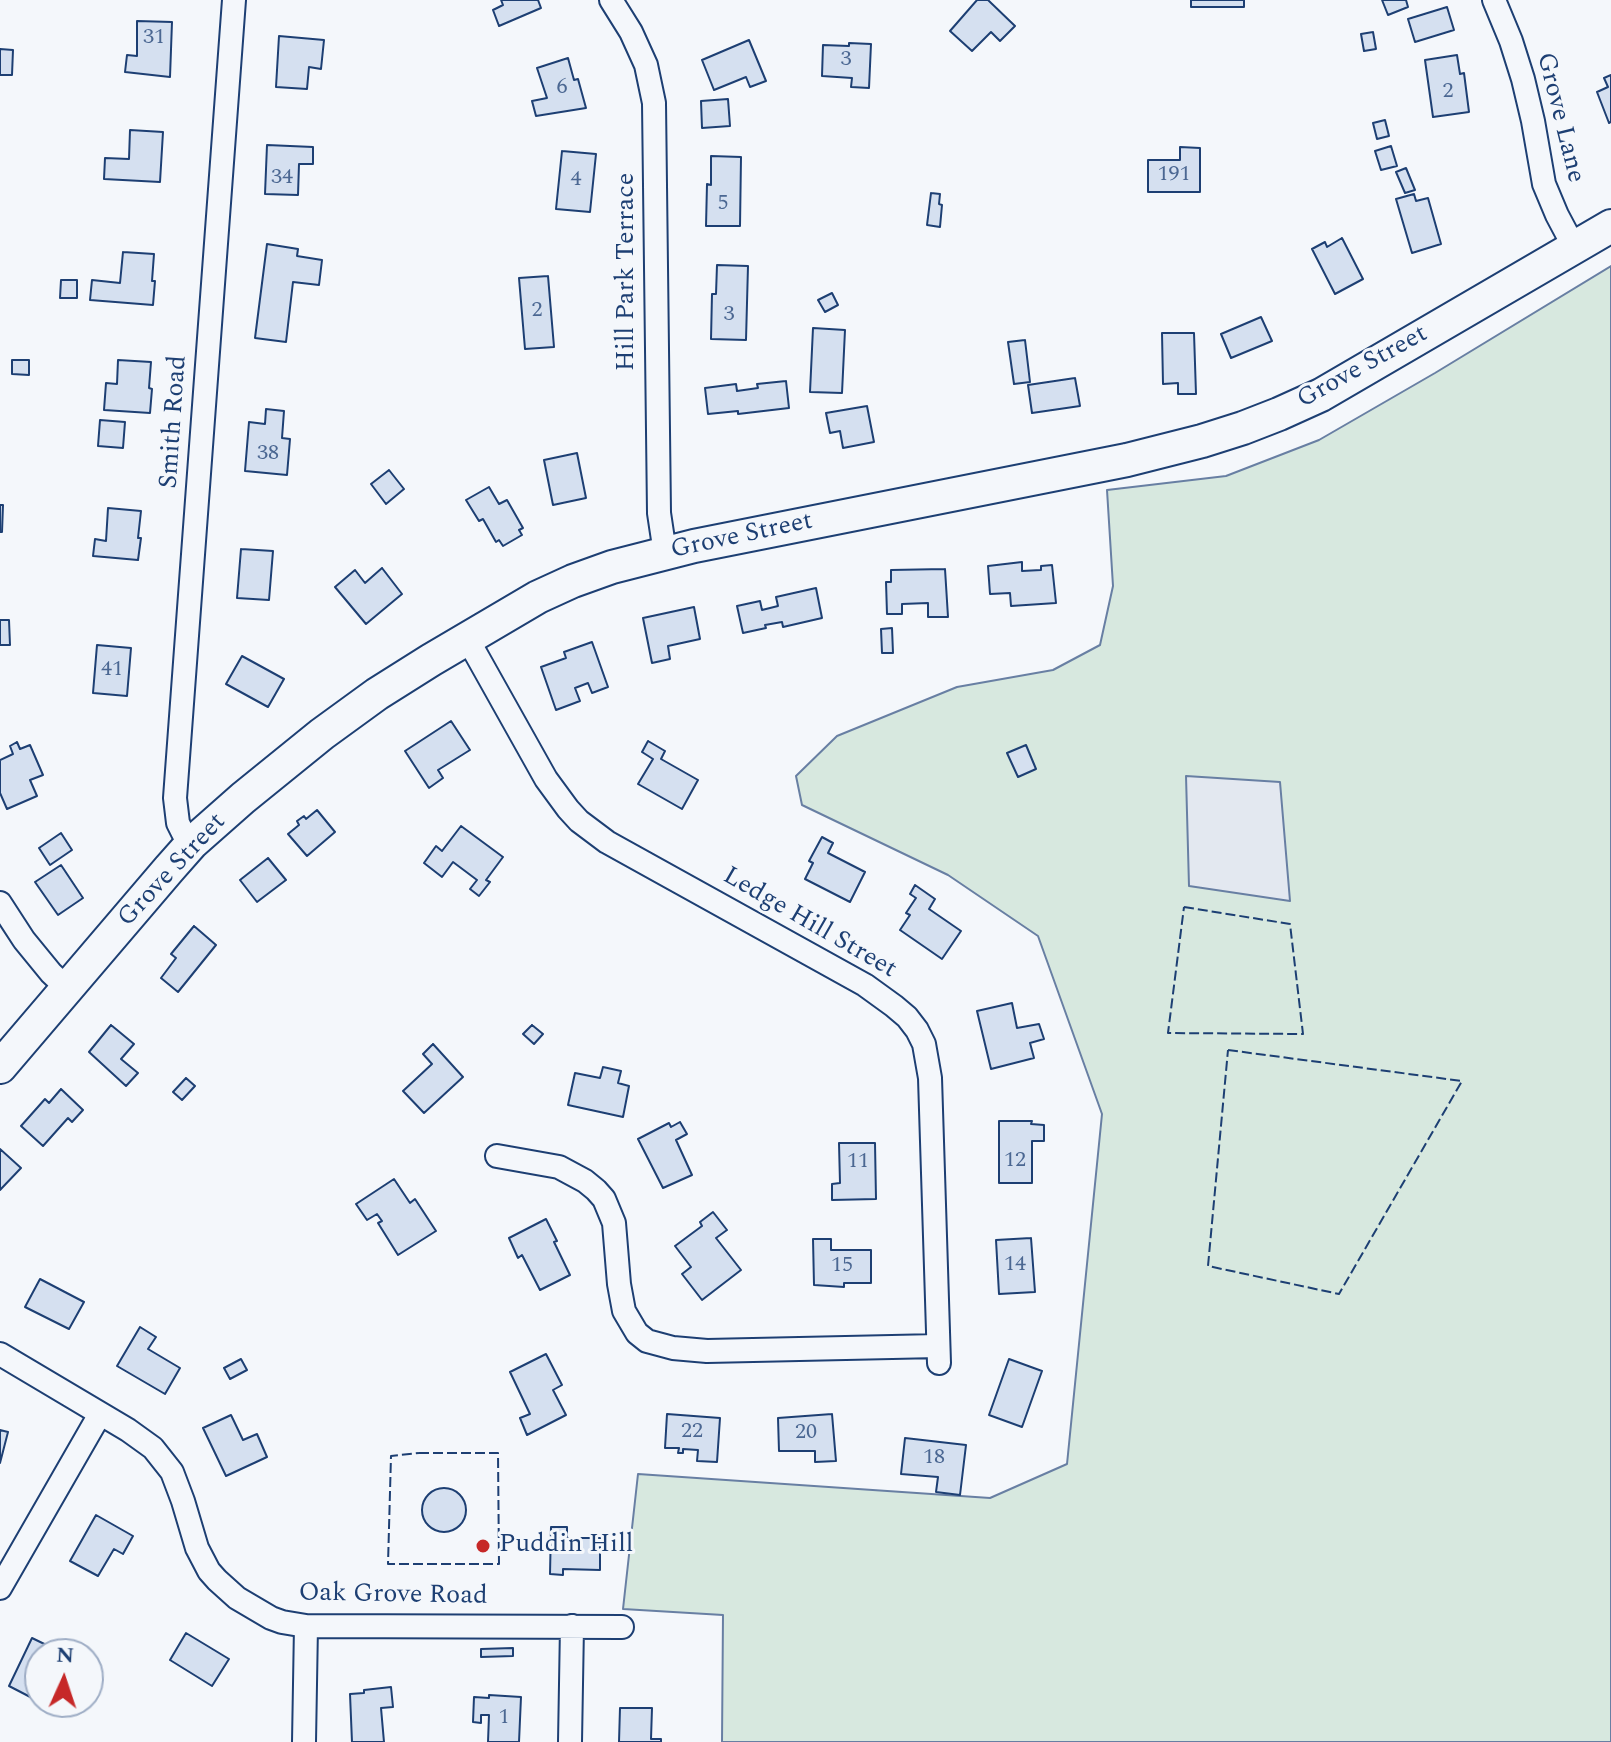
<!DOCTYPE html>
<style>
body{margin:0}
#map{position:relative;width:1611px;height:1742px;overflow:hidden;background:#f4f7fb;font-family:Spectral,serif}
canvas{display:block}
.north{position:absolute;left:24px;top:1638px;width:80px;height:80px;box-sizing:border-box;background:#f4f7fb;border:2px solid #9eadc5;border-radius:50%;rotate:3deg;font-size:22px;font-weight:700;line-height:32px;text-align:center;color:#1d3f73}
.north::after{content:'';display:block;margin:auto;width:28px;height:36px;background:#c62828;clip-path:polygon(50% 0,100% 100%,50% 72%,0 100%)}
</style>
<div id="map">
<canvas width="1611" height="1742"></canvas>
<div class="north">N</div>
</div>
<script>
const ctx = document.querySelector('canvas').getContext('2d');
ctx.lineJoin = 'round';
function fillPath(path, color) { ctx.fillStyle = color; ctx.fill(path, 'evenodd'); }
const toPath = rows => new Path2D(rows.map(r => 'M' + r).join(''));
function strokePath(path, color, width, dash) { ctx.strokeStyle = color; ctx.lineWidth = width; ctx.lineCap = dash ? 'butt' : 'round'; ctx.setLineDash(dash || []); ctx.stroke(path); }
function write(font, color, halo, rows, align = 'center') {
  ctx.font = font + ' Spectral,serif'; ctx.lineWidth = 6; ctx.setLineDash([]); ctx.textBaseline = 'middle'; ctx.strokeStyle = halo; ctx.fillStyle = color; for (const [text, x, y, turn = 0] of rows) {
    ctx.save(); ctx.translate(x, y); ctx.rotate((+turn || 0) * Math.PI / 180); ctx.textAlign = isNaN(turn) ? turn : align; if (halo) ctx.strokeText(text, 0, 0); ctx.fillText(text, 0, 0); ctx.restore();
  }
}
const green = toPath([
 [1611,266,1611,1742,722,1742,723,1615,623,1609,638,1474,990,1498,1067,1464,1102,1114,1038,936,948,875,802,805,796,776,837,736,957,687,1053,670,1100,645,1113,586,1107,490,1226,476,1319,440,1435,373,1611,266]
]);
const parking = toPath([
 [1186,776,1280,782,1290,901,1189,886,1186,776]
]);
const building = toPath([
 [501,0,538,0,541,8,499,26,493,10,503,5,501,0],
 [977,0,988,0,1015,26,1000,41,991,32,972,51,950,31,977,0],
 [1191,0,1244,0,1244,7,1191,7,1191,0],
 [1382,0,1406,0,1408,7,1388,15,1382,0],
 [1447,7,1454,30,1415,42,1408,19,1447,7],
 [137,21,172,22,170,77,125,72,127,55,137,56,137,21],
 [1373,32,1376,49,1364,51,1361,34,1373,32],
 [279,36,324,40,321,69,309,67,307,89,276,87,279,36],
 [749,40,766,81,750,87,746,77,714,90,702,60,749,40],
 [849,43,871,44,869,88,851,87,852,78,822,76,823,45,849,46,849,43],
 [0,49,13,50,12,75,0,75,0,49],
 [1457,55,1460,74,1464,73,1469,112,1433,117,1425,60,1457,55],
 [568,58,574,80,578,79,586,108,536,116,532,101,547,98,537,68,568,58],
 [1611,75,1611,122,1609,123,1597,92,1608,87,1604,78,1611,75],
 [728,99,730,126,702,128,701,101,728,99],
 [1385,120,1389,136,1377,139,1373,123,1385,120],
 [130,130,163,132,160,182,104,179,105,158,129,159,130,130],
 [267,145,313,147,313,164,299,164,298,195,265,194,267,145],
 [1391,146,1397,166,1381,170,1375,151,1391,146],
 [1180,147,1200,148,1200,192,1148,192,1148,160,1180,160,1180,147],
 [562,151,596,154,590,212,556,209,562,151],
 [711,156,741,157,740,226,706,226,707,184,711,185,711,156],
 [1406,168,1415,190,1405,193,1396,172,1406,168],
 [931,193,940,194,939,204,942,205,940,227,927,225,931,193],
 [1414,194,1416,201,1428,198,1441,244,1412,253,1396,199,1414,194],
 [1342,238,1363,279,1335,294,1312,249,1325,242,1327,247,1342,238],
 [267,244,298,249,297,256,322,260,319,285,293,282,286,342,255,338,267,244],
 [123,252,154,254,152,281,155,281,153,305,90,300,92,280,120,283,123,252],
 [717,265,748,266,746,340,711,339,712,294,716,294,717,265],
 [548,276,554,347,525,349,519,278,548,276],
 [61,280,77,280,77,298,60,298,61,280],
 [832,293,838,305,825,312,818,300,832,293],
 [1261,317,1272,341,1231,358,1221,334,1261,317],
 [813,328,845,330,842,393,810,392,813,328],
 [1162,333,1194,333,1196,394,1178,394,1178,383,1163,384,1162,333],
 [1025,340,1030,382,1014,384,1008,342,1025,340],
 [12,360,29,360,29,375,12,374,12,360],
 [118,360,151,362,149,388,152,389,150,413,104,410,106,383,117,384,118,360],
 [1075,378,1080,406,1032,413,1028,385,1075,378],
 [786,381,789,408,738,414,738,411,708,414,705,388,736,384,737,391,758,388,757,384,786,381],
 [867,406,874,442,843,448,840,431,830,433,826,413,867,406],
 [266,409,284,411,282,438,290,439,287,475,245,471,249,422,265,424,266,409],
 [100,420,125,422,123,448,98,446,100,420],
 [577,453,586,498,553,505,544,460,577,453],
 [389,470,404,489,386,504,371,484,389,470],
 [489,487,499,504,507,500,523,528,519,530,522,535,503,546,499,540,496,542,483,519,479,521,466,500,489,487],
 [0,505,3,505,2,532,0,532,0,505],
 [108,508,141,511,138,538,141,538,138,560,93,556,95,539,106,541,108,508],
 [241,549,273,551,269,600,237,598,241,549],
 [1022,562,1022,571,1041,570,1041,566,1052,565,1056,603,1011,606,1010,593,990,594,988,566,1022,562],
 [382,568,402,594,366,624,335,587,355,570,365,583,382,568],
 [945,569,948,617,928,617,928,603,902,604,902,614,887,614,886,582,891,582,891,570,945,569],
 [816,588,822,618,783,627,782,622,765,625,766,628,743,633,737,606,760,601,762,610,778,606,776,597,816,588],
 [694,607,700,639,668,646,670,659,652,663,643,618,694,607],
 [0,620,9,620,10,645,0,645,0,620],
 [892,628,893,653,882,653,881,629,892,628],
 [592,642,608,687,592,693,588,683,575,688,580,701,556,710,541,667,566,658,564,652,592,642],
 [97,645,131,648,127,696,93,693,97,645],
 [242,656,284,679,268,707,226,684,242,656],
 [451,721,470,750,438,770,443,778,429,788,405,751,451,721],
 [648,741,665,751,661,759,698,780,682,809,638,784,653,759,642,752,648,741],
 [17,742,20,749,30,745,43,775,30,780,37,796,7,809,0,793,0,760,13,754,10,746,17,742],
 [1026,745,1036,769,1018,777,1007,753,1026,745],
 [317,810,335,832,307,856,288,834,299,825,297,821,304,816,306,819,317,810],
 [461,826,503,857,486,880,490,882,479,896,470,889,477,880,453,862,442,877,424,863,436,846,442,851,461,826],
 [61,833,72,850,50,865,39,848,61,833],
 [822,837,833,843,828,853,865,872,850,902,805,879,813,863,809,861,822,837],
 [268,858,286,880,257,902,240,880,268,858],
 [61,865,83,898,58,915,35,882,61,865],
 [915,885,935,899,929,909,961,931,942,959,900,930,910,915,906,913,916,898,910,894,915,885],
 [194,926,216,945,178,992,161,978,176,958,171,954,194,926],
 [1012,1003,1017,1028,1039,1024,1044,1039,1030,1043,1034,1058,991,1069,977,1011,1012,1003],
 [111,1025,134,1044,121,1059,138,1073,126,1086,89,1052,111,1025],
 [532,1025,543,1034,534,1044,523,1034,532,1025],
 [433,1044,463,1077,424,1113,403,1091,432,1064,423,1054,433,1044],
 [603,1067,621,1071,618,1083,629,1086,623,1117,568,1105,575,1073,600,1078,603,1067],
 [186,1078,195,1086,182,1100,173,1092,186,1078],
 [61,1089,83,1110,72,1122,68,1118,43,1146,21,1126,45,1099,49,1103,61,1089],
 [999,1121,1032,1121,1031,1124,1044,1125,1044,1141,1032,1141,1032,1183,999,1183,999,1121],
 [680,1122,687,1134,676,1140,692,1175,663,1188,638,1139,669,1123,671,1127,680,1122],
 [839,1143,875,1143,876,1199,832,1200,832,1184,840,1183,839,1143],
 [0,1149,21,1168,0,1190,0,1149],
 [394,1179,410,1203,415,1199,436,1231,398,1255,378,1223,382,1221,377,1214,367,1220,356,1204,394,1179],
 [713,1212,727,1230,716,1238,741,1270,702,1300,682,1274,691,1267,675,1246,702,1226,700,1222,713,1212],
 [546,1219,557,1241,554,1242,570,1275,540,1290,522,1255,518,1258,509,1238,546,1219],
 [1031,1238,1035,1292,999,1294,996,1240,1031,1238],
 [813,1239,831,1239,831,1250,871,1250,871,1283,844,1283,844,1287,814,1285,813,1239],
 [40,1279,84,1302,69,1329,25,1307,40,1279],
 [140,1327,156,1337,148,1349,180,1368,165,1394,117,1366,140,1327],
 [546,1354,562,1385,553,1390,566,1415,527,1435,520,1418,530,1414,510,1372,546,1354],
 [241,1359,247,1370,230,1379,224,1368,241,1359],
 [1009,1359,1042,1371,1022,1427,989,1415,1009,1359],
 [667,1414,720,1418,717,1462,697,1461,698,1450,683,1449,683,1453,678,1453,679,1448,665,1448,667,1414],
 [832,1414,836,1461,815,1462,815,1451,779,1451,778,1418,832,1414],
 [231,1415,243,1440,257,1434,267,1457,226,1476,203,1428,231,1415],
 [0,1430,8,1432,0,1463,0,1430],
 [905,1438,966,1445,960,1495,936,1492,938,1477,901,1474,905,1438],
 '422 1510a22 22 0 1 1 44 0a22 22 0 1 1-44 0Z',
 [96,1515,133,1536,123,1554,114,1549,98,1576,70,1561,96,1515],
 [551,1527,567,1527,567,1538,600,1538,600,1570,563,1569,563,1575,550,1574,551,1527],
 [186,1633,229,1659,212,1686,170,1660,186,1633],
 [32,1638,65,1654,40,1654,40,1696,38,1701,9,1686,32,1638],
 [513,1648,513,1656,481,1657,481,1649,513,1648],
 [391,1687,393,1707,381,1708,384,1742,352,1742,350,1694,364,1693,364,1690,391,1687],
 [489,1695,521,1697,519,1742,488,1742,489,1715,481,1715,481,1723,473,1722,474,1697,489,1698,489,1695],
 [620,1708,652,1708,651,1739,661,1739,661,1742,619,1742,620,1708]
]);
const street = toPath([
 [611,0,631,32,646,65,654,103,659,513,665,553],
 [1494,0,1511,41,1523,79,1533,121,1544,184,1557,215,1574,247],
 [467,638,546,779,568,809,579,821,607,842,865,985,894,1006,907,1017,917,1030,924,1044,930,1078,939,1363],
 [192,843,183,833,178,823,175,798,234,0],
 [0,903,24,940,51,973,68,989],
 [497,1156,559,1167,585,1181,596,1190,604,1199,614,1223,619,1284,624,1311,637,1333,647,1341,673,1348,707,1351,938,1346],
 [0,1354,128,1430,153,1448,172,1472,183,1501,197,1548,209,1571,217,1580,237,1598,271,1618,282,1622,306,1626,622,1627],
 [0,1588,100,1414],
 [304,1742,306,1626],
 [570,1742,572,1626]
]);
const secondary = toPath([
 [0,1067,169,869,192,843,243,798,322,734,377,694,431,660,538,597,573,581,612,567,694,546,1127,460,1202,441,1243,428,1279,414,1321,395,1611,226]
]);
const fence = toPath([
 [1184,907,1290,924,1303,1034,1168,1033,1184,907],
 [1228,1050,1462,1081,1339,1294,1208,1266,1228,1050],
 [419,1453,498,1453,499,1564,388,1564,391,1456,419,1453]
]);
const markers = [
 [483,1546,8,"#c62828"]
];
const numberNames = [
 ["31",154,39],
 ["3",846,61],
 ["6",562,89],
 ["2",1448,93],
 ["191",1174,176],
 ["34",282,179],
 ["4",576,181],
 ["5",723,205],
 ["2",537,312],
 ["3",729,316],
 ["38",268,455],
 ["41",112,671],
 ["12",1015,1162],
 ["11",858,1163],
 ["14",1015,1266],
 ["15",842,1267],
 ["22",692,1433],
 ["20",806,1434],
 ["18",934,1459],
 ["1",504,1719]
];
const streetNames = [
 ["Grove Lane",1559,118,76],
 ["Hill Park Terrace",628,272,-90],
 ["Grove Street",1363,368,-29],
 ["Smith Road",175,422,-86],
 ["Grove Street",742,537,-12],
 ["Grove Street",173,871,-47],
 ["Ledge Hill Street",809,924,30],
 ["Oak Grove Road",393,1596,1]
];
const poiNames = [
 ["Puddin Hill",499,1546]
];
fillPath(green, '#d7e8df');
strokePath(green, '#687fa3', 2);
fillPath(parking, '#e3e8f0');
strokePath(parking, '#687fa3', 2);
fillPath(building, '#d5e0f0');
strokePath(building, '#1d3f73', 2);
strokePath(street, '#1d3f73', 26);
strokePath(secondary, '#1d3f73', 36);
strokePath(street, '#f4f7fb', 22);
strokePath(secondary, '#f4f7fb', 32);
strokePath(fence, '#1d3f73', 2, [10, 4]);
for (const [x, y, r, color] of markers) { const dot = new Path2D(); dot.arc(x, y, r, 0, 2 * Math.PI); ctx.fillStyle = color; ctx.fill(dot); strokePath(dot, '#f4f7fb', 3); }
write('22px', '#4b6792', null, numberNames);
write('26px', '#1d3f73', '#f4f7fb', streetNames);
write('26px', '#1d3f73', '#f4f7fb', poiNames, 'left');
</script>
